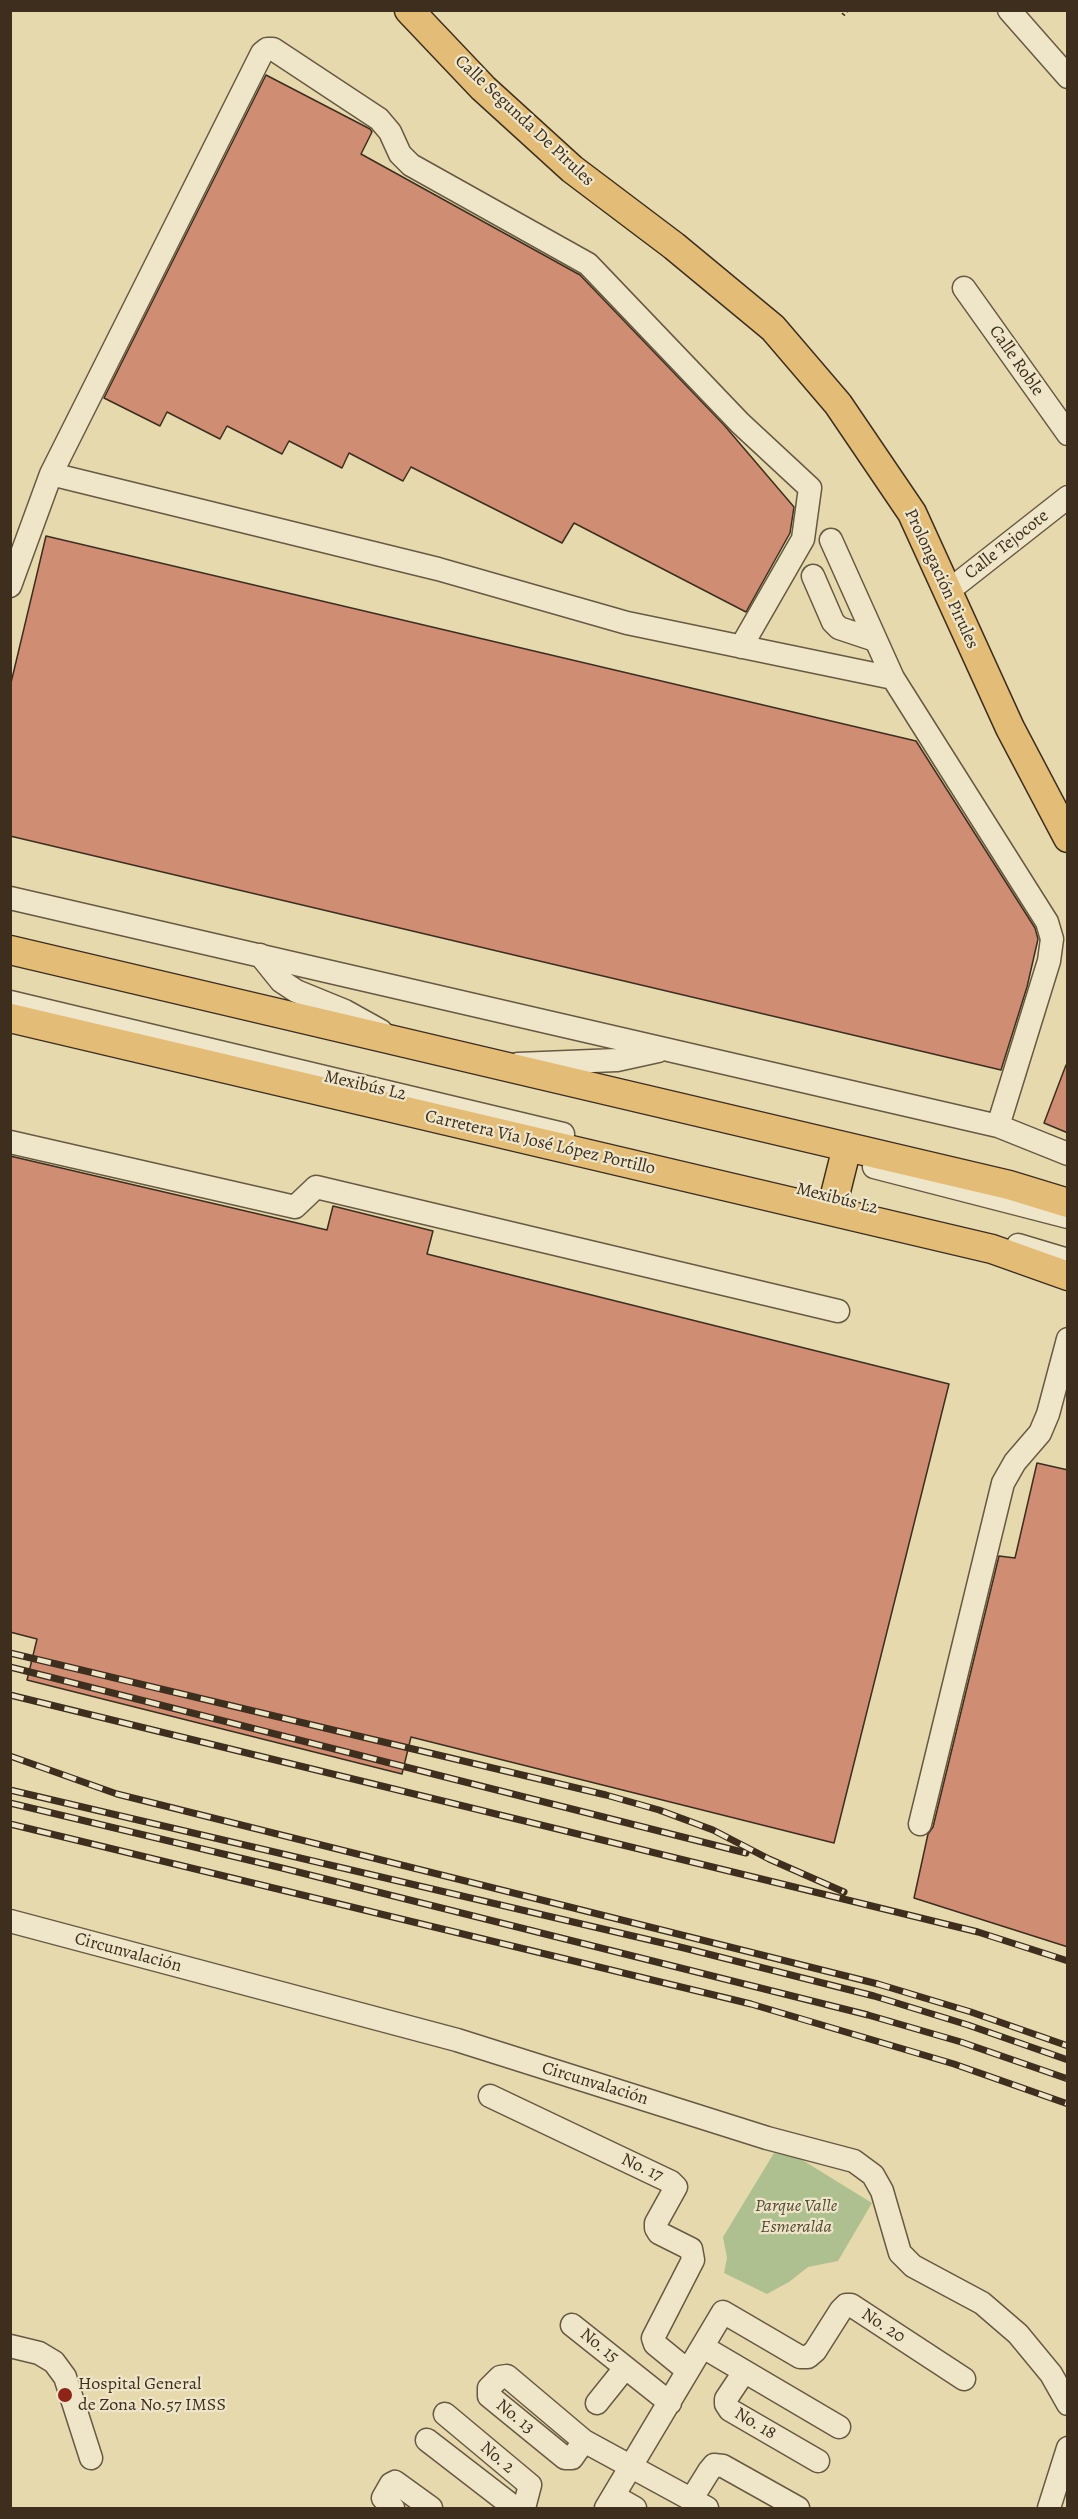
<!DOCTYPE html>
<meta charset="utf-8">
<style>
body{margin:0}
#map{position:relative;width:1078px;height:2519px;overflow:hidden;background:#e6d9ae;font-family:Alegreya,serif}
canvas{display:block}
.frame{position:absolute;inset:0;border:12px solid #3e2e1e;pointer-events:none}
</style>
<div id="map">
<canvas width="1078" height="2519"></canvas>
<div class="frame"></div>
</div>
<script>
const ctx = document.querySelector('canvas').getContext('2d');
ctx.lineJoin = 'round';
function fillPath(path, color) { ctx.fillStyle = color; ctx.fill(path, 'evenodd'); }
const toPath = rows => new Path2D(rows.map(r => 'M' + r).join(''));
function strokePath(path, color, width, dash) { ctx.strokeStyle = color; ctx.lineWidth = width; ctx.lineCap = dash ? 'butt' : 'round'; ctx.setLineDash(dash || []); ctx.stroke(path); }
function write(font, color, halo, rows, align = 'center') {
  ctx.font = font + ' Alegreya,serif'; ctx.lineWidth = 4.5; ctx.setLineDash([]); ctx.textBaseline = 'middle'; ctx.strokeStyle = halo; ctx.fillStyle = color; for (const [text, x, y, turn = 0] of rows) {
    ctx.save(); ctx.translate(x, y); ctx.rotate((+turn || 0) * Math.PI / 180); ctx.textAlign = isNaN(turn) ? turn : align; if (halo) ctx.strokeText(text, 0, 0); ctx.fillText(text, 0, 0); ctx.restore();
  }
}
const green = toPath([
 [774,2153,799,2158,872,2203,838,2261,808,2267,789,2282,767,2294,724,2273,727,2258,723,2237]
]);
const building = toPath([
 [266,75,370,129,372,132,361,154,580,275,724,425,794,507,790,533,746,612,574,523,562,543,411,467,403,481,349,453,342,468,289,441,282,454,227,426,220,439,167,412,160,426,104,398,266,75],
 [46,536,916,741,1035,928,1038,939,1027,987,1001,1070,10,836,10,687,46,536],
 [1066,1065,1068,1065,1068,1133,1044,1123,1066,1065],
 [10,1156,327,1230,333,1206,433,1231,427,1254,949,1384,834,1843,411,1737,402,1774,27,1680,37,1639,10,1632,10,1156],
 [1037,1463,1068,1470,1068,1947,914,1898,928,1834,933,1827,999,1556,1015,1558,1037,1463]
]);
const path = toPath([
 [843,15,847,10]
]);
const minor = toPath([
 [1009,10,1068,77],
 [964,288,1068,434],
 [51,474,262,53,267,49,273,49,379,119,390,132,400,154,411,165,588,264,740,423,810,488,803,539,741,647],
 [831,540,893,678],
 [813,576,833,622,839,628,875,640],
 [10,586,51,474,438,569,627,623,893,678,1047,922,1052,939,1049,961,998,1126],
 [947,592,1068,497],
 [10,898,998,1126,1068,1154],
 [260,955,281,981,296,991,345,1011,381,1031],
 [10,1002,563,1134],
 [518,1064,617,1060,658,1051],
 [10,1142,295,1207,316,1187,838,1311],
 [874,1167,1068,1217],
 [1018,1245,1068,1260],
 [920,1824,1003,1483,1015,1462,1040,1433,1048,1414,1068,1339],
 [10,1921,457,2040,767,2138,854,2161,873,2175,882,2191,900,2253,913,2266,982,2303,1018,2334,1051,2374,1068,2404],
 [490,2096,671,2182,676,2187,656,2223,656,2228,659,2233,691,2249,693,2260,653,2338,655,2344,688,2371],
 [572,2325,670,2403],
 [10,2346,39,2353,54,2362,65,2377,91,2458],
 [703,2347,839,2427],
 [744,2372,726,2399,726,2404,730,2410,818,2461],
 [597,2403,625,2368],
 [445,2414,530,2485,524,2508],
 [427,2440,515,2508],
 [584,2441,572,2458,565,2458,489,2396,489,2388,500,2377,507,2376,584,2441,707,2508],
 [614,2496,635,2508],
 [691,2500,709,2471,714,2465,723,2466,798,2508],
 [393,2508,383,2498,391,2484,395,2482,431,2508],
 [606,2508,723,2312,800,2357,808,2357,815,2351,841,2310,846,2305,851,2305,964,2379],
 [1049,2508,1068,2448]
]);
const major = toPath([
 [409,10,483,88,572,169,674,246,773,328,838,404,912,513,1010,728,1068,838],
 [10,950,1009,1185,1068,1203],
 [10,1018,992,1249,1068,1276],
 [831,1211,847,1147]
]);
const rail = toPath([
 [10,1653,606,1795,659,1810,713,1830,769,1859,844,1892],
 [10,1667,746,1853],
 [10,1695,978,1932,1068,1961],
 [10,1756,117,1794,878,1984,971,2012,1068,2046],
 [10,1790,684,1948,874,1996,968,2025,1068,2060],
 [10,1803,282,1868,868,2015,961,2042,1068,2079],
 [10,1824,751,2004,954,2064,1068,2104]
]);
const markers = [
 [65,2395,8,"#8f2418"]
];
const streetNames = [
 ["Calle Segunda De Pirules",524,121,43],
 ["Calle Roble",1016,361,55],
 ["Calle Tejocote",1007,545,-38],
 ["Prolongación Pirules",941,579,65],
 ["Mexibús L2",365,1086,13],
 ["Carretera Vía José López Portillo",540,1143,13],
 ["Mexibús L2",837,1199,14],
 ["Circunvalación",128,1953,15],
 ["Circunvalación",595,2084,17],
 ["No. 17",642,2168,25],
 ["No. 20",883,2326,33],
 ["No. 15",599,2346,39],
 ["No. 13",515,2417,39],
 ["No. 18",755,2424,31],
 ["No. 2",497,2458,40]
];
const parkNames = [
 ["Parque Valle",796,2207],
 ["Esmeralda",796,2228]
];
const poiNames = [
 ["Hospital General",78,2385],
 ["de Zona No.57 IMSS",78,2406]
];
fillPath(green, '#aec08f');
fillPath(building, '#cf8d73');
strokePath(building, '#3e2e1e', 1.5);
strokePath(minor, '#685942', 25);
strokePath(major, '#3e2e1e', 31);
strokePath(path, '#3e2e1e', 4, [1.5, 3]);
strokePath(minor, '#efe6ca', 22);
strokePath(major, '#e3bc77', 28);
strokePath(rail, '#3e2e1e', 7);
strokePath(rail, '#efe6ca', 4.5, [14]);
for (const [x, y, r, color] of markers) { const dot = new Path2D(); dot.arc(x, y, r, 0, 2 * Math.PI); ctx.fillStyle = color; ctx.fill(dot); strokePath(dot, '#efe6ca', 2); }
write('18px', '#3e2e1e', '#efe6ca', streetNames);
write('italic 18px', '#544b35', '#efe6ca', parkNames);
write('18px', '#3e2e1e', '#efe6ca', poiNames, 'left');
</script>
